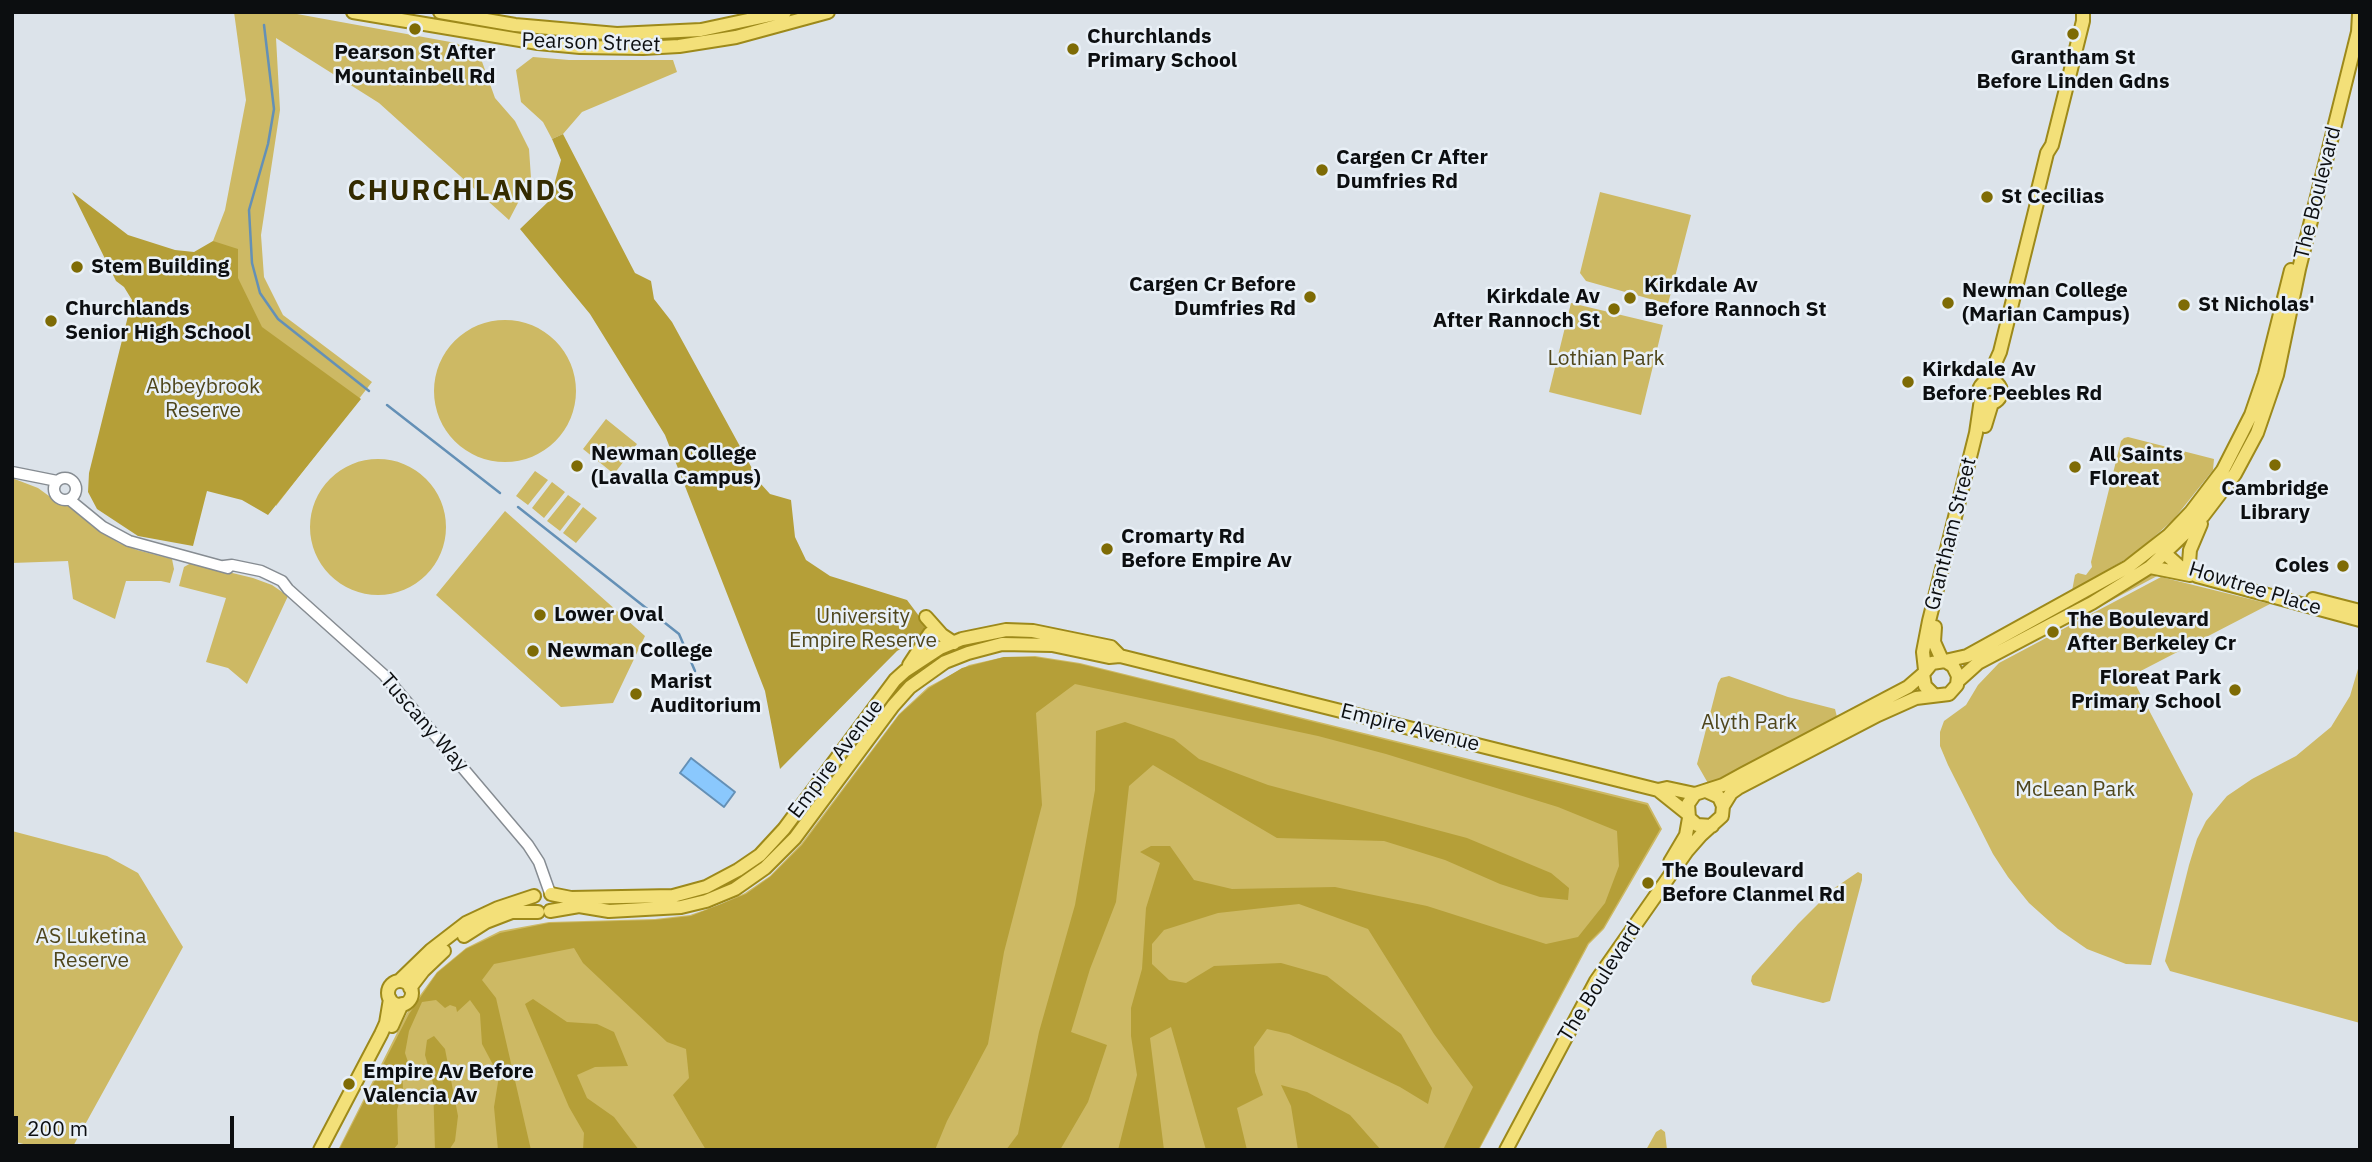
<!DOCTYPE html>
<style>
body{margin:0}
#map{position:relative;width:2372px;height:1162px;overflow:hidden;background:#dce3ea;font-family:"IBM Plex Sans",sans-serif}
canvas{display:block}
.frame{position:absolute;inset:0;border:14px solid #0c0e10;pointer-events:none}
.scale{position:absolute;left:14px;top:1116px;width:220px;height:32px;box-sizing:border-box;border:4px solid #0c0e10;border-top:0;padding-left:9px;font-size:21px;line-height:24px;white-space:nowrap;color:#0c0e10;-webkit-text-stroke:5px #e9f0f7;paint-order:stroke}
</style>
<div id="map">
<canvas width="2372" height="1162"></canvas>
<div class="frame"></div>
<div class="scale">200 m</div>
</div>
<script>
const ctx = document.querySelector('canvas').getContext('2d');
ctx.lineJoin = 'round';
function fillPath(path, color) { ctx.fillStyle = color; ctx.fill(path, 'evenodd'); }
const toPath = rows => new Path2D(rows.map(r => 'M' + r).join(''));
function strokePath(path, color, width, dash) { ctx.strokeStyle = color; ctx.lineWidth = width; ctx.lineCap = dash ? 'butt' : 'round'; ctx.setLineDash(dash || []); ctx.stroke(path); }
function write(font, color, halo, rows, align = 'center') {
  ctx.font = font + ' "IBM Plex Sans",sans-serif'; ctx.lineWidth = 5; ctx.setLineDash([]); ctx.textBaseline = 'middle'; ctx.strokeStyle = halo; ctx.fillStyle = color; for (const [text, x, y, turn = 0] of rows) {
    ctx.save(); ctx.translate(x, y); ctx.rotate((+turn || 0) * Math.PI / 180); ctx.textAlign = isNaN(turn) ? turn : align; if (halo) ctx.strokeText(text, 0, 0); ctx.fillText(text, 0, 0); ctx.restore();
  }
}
const green = toPath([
 [234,12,286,12,456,43,480,56,495,98,515,121,529,149,531,178,509,220,379,103,276,38,280,110,261,235,264,277,283,315,372,382,276,506,277,356,213,241,225,210,246,100],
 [533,57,569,60,673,60,677,72,582,112,563,134,552,139,543,122,521,102,516,70],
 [1600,192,1691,215,1668,304,1586,281,1580,273],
 [1571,303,1663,325,1641,415,1549,392],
 '434 391a71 71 0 1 1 142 0a71 71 0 1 1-142 0Z',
 [606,419,637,444,614,474,583,449],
 [2128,437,2214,459,2213,470,2174,519,2136,553,2072,591,2075,575,2078,573,2086,575,2092,567,2091,562,2121,441,2124,438],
 '310 527a68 68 0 1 1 136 0a68 68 0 1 1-136 0Z',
 [535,471,548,480,528,505,516,496],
 [12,478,38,488,60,504,72,506,92,526,119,543,137,550,172,559,174,569,170,583,161,581,126,581,115,619,73,599,68,561,12,563],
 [552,482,565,492,544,518,532,508],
 [568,495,581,504,560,531,547,521],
 [583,507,597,518,576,543,563,533],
 [505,511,645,636,613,703,561,707,436,595],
 [191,563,253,578,272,585,288,596,247,684,228,668,206,662,226,598,179,586,184,567],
 [2151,572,2159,575,2097,608,2096,606],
 [2161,577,2270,604,2131,676,2193,794,2151,965,2126,964,2087,949,2058,929,2029,903,2008,877,1993,854,1948,765,1940,746,1940,732,1944,721,1966,705,1978,685,1999,663],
 [1035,656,1080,663,1648,803,1662,829,1604,929,1589,944,1479,1150,338,1150,407,1013,437,972,466,948,500,931,549,922,655,919,690,915,719,905,745,893,770,876,801,844,899,714,928,687,969,665,1004,657],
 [2360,662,2360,1023,2170,971,2165,961,2189,865,2197,839,2206,821,2227,796,2252,779,2296,756,2331,727,2350,696],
 [1729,676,1788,697,1835,709,1837,717,1709,785,1697,764,1718,683,1721,678],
 [12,831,107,856,138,873,183,947,71,1150,46,1150,12,1141],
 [1858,872,1862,874,1862,880,1830,1001,1823,1003,1753,985,1751,981,1752,976,1798,924,1833,889],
 [1661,1129,1665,1132,1667,1150,1646,1150,1656,1132]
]);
const forest = toPath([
 [563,134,635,273,651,281,654,299,672,322,760,483,770,494,791,500,795,537,806,560,830,576,907,600,922,620,927,634,897,651,780,769,765,691,665,435,590,314,520,229,550,200,561,160,552,139],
 [72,192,128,235,175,250,194,252,213,241,238,249,238,278,262,327,361,399,268,515,242,500,207,491,193,546,138,536,97,509,88,492,89,473,132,300,124,287,116,281],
 [1004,657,1035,657,1080,664,1647,805,1660,829,1603,928,1588,943,1478,1150,1443,1150,1473,1087,1434,1034,1368,929,1299,904,1218,913,1164,930,1152,944,1152,964,1169,980,1186,983,1214,966,1281,963,1327,976,1401,1034,1432,1088,1428,1104,1400,1087,1289,1034,1267,1029,1254,1047,1255,1072,1263,1095,1237,1108,1247,1150,1206,1150,1171,1027,1150,1038,1164,1150,1118,1150,1137,1075,1131,1036,1131,1008,1142,969,1146,908,1160,863,1140,852,1151,846,1170,846,1194,880,1232,889,1335,887,1427,906,1546,944,1578,937,1605,903,1619,866,1617,831,1558,807,1386,754,1318,736,1075,684,1036,713,1042,805,1004,952,988,1044,947,1121,935,1150,706,1150,673,1095,689,1078,686,1049,667,1042,583,963,574,948,494,964,482,980,496,998,531,1150,498,1150,494,1107,499,1076,482,1044,480,1014,470,1000,457,1012,456,1007,450,1005,445,1008,436,1000,422,1002,409,1031,405,1053,408,1062,402,1069,403,1089,397,1110,398,1144,393,1150,339,1150,409,1014,437,973,466,949,500,933,549,923,655,920,691,916,746,894,770,877,802,845,899,715,929,688,962,668],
 [1125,722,1174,739,1199,759,1268,785,1467,838,1551,873,1569,888,1568,900,1540,897,1500,884,1445,860,1384,841,1277,838,1153,765,1129,786,1116,902,1090,969,1071,1032,1107,1045,1088,1102,1060,1150,1006,1150,1018,1134,1039,1032,1075,905,1095,790,1096,731],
 [533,999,567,1022,597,1024,614,1032,628,1066,595,1067,577,1075,587,1098,614,1117,639,1150,583,1150,584,1133,569,1107,525,1004],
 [434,1036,445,1049,458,1116,455,1141,449,1150,435,1150,433,1083,425,1055,427,1040],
 [1281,1085,1307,1092,1350,1115,1381,1150,1298,1150,1291,1106]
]);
const water = toPath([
 [691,758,735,792,724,807,680,773,691,758]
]);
const stream = toPath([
 [264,25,274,109,268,144,249,210,252,263,260,293,278,319,369,391],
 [387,405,500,493],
 [518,507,679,634,695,671]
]);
const minor = toPath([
 [12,472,57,481],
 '54 489a11 11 0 1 1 22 0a11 11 0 1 1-22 0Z',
 [70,500,103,527,129,541,228,568],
 [224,566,232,565,261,571,282,581,288,589,384,675,528,845,539,862,550,893]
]);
const major = toPath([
 [353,12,538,43,580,47,643,48,679,46,736,37,828,12],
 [440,12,515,25,617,34,701,30,785,12],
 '1979 392a11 11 0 1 1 22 0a11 11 0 1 1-22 0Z',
 [1987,381,2000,352,2037,203,2037,194,2047,153,2052,145,2083,21,2083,12],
 [1985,426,1992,403],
 [2159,548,2179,566,2197,576,2360,620],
 [2189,563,2190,550,2201,524],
 [2150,567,2190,575],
 [2313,599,2360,611],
 [926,617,942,635,954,643],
 [1935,627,1934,642,1942,660],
 [1945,661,1967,656,2128,567,2169,535,2191,512,2223,470,2251,415,2265,374,2291,270],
 [909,665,930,633],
 [1925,670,1923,652,1929,621,1976,433,1981,399],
 [1958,681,1978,663,2092,603,2150,567,2203,516,2235,474,2257,433,2277,375,2299,269,2358,32,2359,14],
 [1658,790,1667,788,1695,794],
 [1723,806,1731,793,1738,788,1878,715,1916,698,1949,694,1957,685,1958,676,1953,666,1945,661,1932,663,1923,674,1925,686,1934,695],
 [1712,826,1697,825,1689,818,1688,804,1695,794,1723,785,1743,774,1908,687,1923,674],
 [1670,862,1686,835,1689,818],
 [551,894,571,898,673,896,706,887,738,870,760,855,784,829,895,680,905,671,940,648,962,639,1006,630,1033,631,1111,647,1120,656],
 [550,911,579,906,609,911,681,907,706,901,735,889,765,868,795,838,893,706,910,687,945,662,968,653,1002,644,1052,645,1109,657,1120,656,1658,790,1688,814],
 [464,936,486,922,512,912,538,912],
 [399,981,431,950,466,923,498,908,534,896],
 '388 993a12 12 0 1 1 24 0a12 12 0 1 1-24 0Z',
 [410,988,423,971,444,951],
 [392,1026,402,1004],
 [320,1150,381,1034,386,1023,390,999],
 [1506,1150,1596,981,1687,851,1701,835,1722,816,1723,806,1719,797,1706,791]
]);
const markers = [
 [415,29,7,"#7e6b05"],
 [2073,34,7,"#7e6b05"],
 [1073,49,7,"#7e6b05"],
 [1322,170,7,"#7e6b05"],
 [1987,197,7,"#7e6b05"],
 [77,267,7,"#7e6b05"],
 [1310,297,7,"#7e6b05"],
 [1630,298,7,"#7e6b05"],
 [1948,303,7,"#7e6b05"],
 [2184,305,7,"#7e6b05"],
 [1614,309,7,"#7e6b05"],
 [51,321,7,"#7e6b05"],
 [1908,382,7,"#7e6b05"],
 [2275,465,7,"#7e6b05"],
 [577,466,7,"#7e6b05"],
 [2075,467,7,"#7e6b05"],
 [1107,549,7,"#7e6b05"],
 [2343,566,7,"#7e6b05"],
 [540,615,7,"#7e6b05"],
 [2053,632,7,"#7e6b05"],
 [533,651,7,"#7e6b05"],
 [2235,690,7,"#7e6b05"],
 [636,694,7,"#7e6b05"],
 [1648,883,7,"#7e6b05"],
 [349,1084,7,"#7e6b05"]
];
const poiNames = [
 ["Churchlands",1087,37],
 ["Primary School",1087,61],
 ["Pearson St After",415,53,"center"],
 ["Mountainbell Rd",415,77,"center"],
 ["Grantham St",2073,58,"center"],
 ["Before Linden Gdns",2073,82,"center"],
 ["Cargen Cr After",1336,158],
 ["Dumfries Rd",1336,182],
 ["St Cecilias",2001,197],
 ["Stem Building",91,267],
 ["Cargen Cr Before",1296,285,"right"],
 ["Dumfries Rd",1296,309,"right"],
 ["Kirkdale Av",1644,286],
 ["Before Rannoch St",1644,310],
 ["Newman College",1962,291],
 ["(Marian Campus)",1962,315],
 ["Kirkdale Av",1600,297,"right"],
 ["After Rannoch St",1600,321,"right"],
 ["St Nicholas'",2198,305],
 ["Churchlands",65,309],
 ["Senior High School",65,333],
 ["Kirkdale Av",1922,370],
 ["Before Peebles Rd",1922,394],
 ["Newman College",591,454],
 ["(Lavalla Campus)",591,478],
 ["All Saints",2089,455],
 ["Floreat",2089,479],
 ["Cambridge",2275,489,"center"],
 ["Library",2275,513,"center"],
 ["Cromarty Rd",1121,537],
 ["Before Empire Av",1121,561],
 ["Coles",2329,566,"right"],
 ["Lower Oval",554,615],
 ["The Boulevard",2067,620],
 ["After Berkeley Cr",2067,644],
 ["Newman College",547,651],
 ["Floreat Park",2221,678,"right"],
 ["Primary School",2221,702,"right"],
 ["Marist",650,682],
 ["Auditorium",650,706],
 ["The Boulevard",1662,871],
 ["Before Clanmel Rd",1662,895],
 ["Empire Av Before",363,1072],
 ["Valencia Av",363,1096]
];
const streetNames = [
 ["Pearson Street",591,43,2],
 ["The Boulevard",2318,193,-76],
 ["Grantham Street",1951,534,-76],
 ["Howtree Place",2255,589,17],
 ["Tuscany Way",424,723,49],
 ["Empire Avenue",1410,728,14],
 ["Empire Avenue",836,759,-53],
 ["The Boulevard",1600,982,-58]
];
const parkNames = [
 ["Lothian Park",1606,359],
 ["Abbeybrook",203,387],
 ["Reserve",203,411],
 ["University",863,617],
 ["Empire Reserve",863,641],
 ["Alyth Park",1749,723],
 ["McLean Park",2075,790],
 ["AS Luketina",91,937],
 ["Reserve",91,961]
];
const districtNames = [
 ["CHURCHLANDS",462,192]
];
fillPath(green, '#cdb964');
fillPath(forest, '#b59f38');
fillPath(water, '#8ac8fd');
strokePath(water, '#6490b6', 2);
strokePath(stream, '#6490b6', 2.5);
strokePath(minor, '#868c92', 13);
strokePath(major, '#9d891a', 16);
strokePath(minor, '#fff', 10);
strokePath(major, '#f3e079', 12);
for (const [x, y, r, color] of markers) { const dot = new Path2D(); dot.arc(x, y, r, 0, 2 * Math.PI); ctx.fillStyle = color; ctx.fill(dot); strokePath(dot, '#e9f0f7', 2.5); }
write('bold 21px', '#0c0e10', '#e9f0f7', poiNames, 'left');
write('21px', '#0c0e10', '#e9f0f7', streetNames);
write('21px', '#4f461c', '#e9f0f7', parkNames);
ctx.letterSpacing = '2px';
write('bold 28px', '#342b00', '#e9f0f7', districtNames);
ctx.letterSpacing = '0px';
</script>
